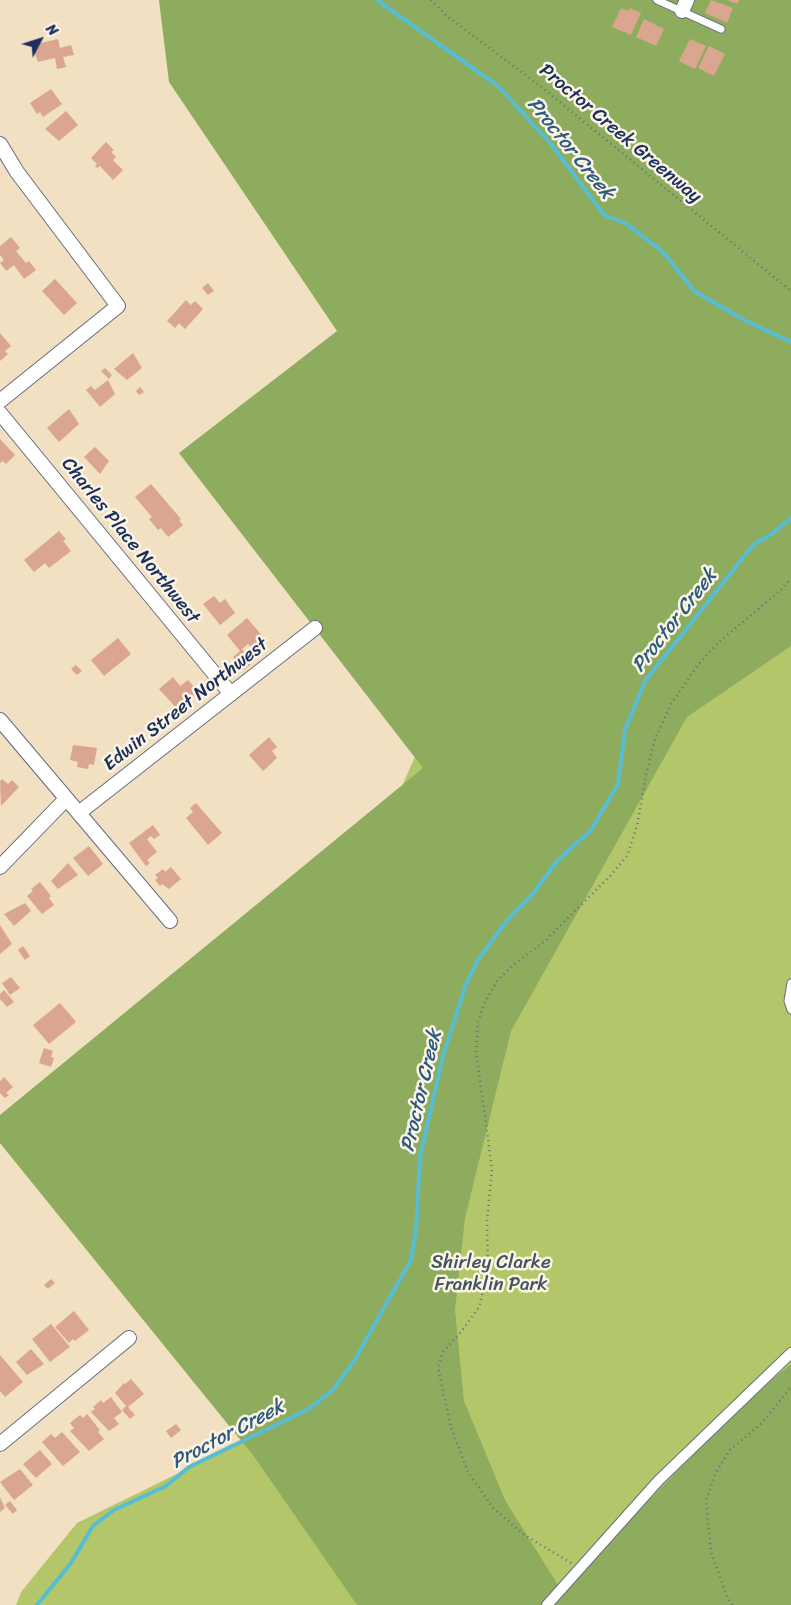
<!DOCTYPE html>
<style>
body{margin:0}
#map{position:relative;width:791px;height:1605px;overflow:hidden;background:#f1e0c1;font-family:Sriracha,sans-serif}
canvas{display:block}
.north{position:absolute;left:15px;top:15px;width:50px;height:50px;-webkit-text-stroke:4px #fcf5e5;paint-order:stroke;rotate:50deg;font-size:14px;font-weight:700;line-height:20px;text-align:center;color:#1b2f5e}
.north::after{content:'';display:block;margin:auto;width:18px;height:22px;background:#1b2f5e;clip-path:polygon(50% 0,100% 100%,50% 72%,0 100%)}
</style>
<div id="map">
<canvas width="791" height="1605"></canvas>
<div class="north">N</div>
</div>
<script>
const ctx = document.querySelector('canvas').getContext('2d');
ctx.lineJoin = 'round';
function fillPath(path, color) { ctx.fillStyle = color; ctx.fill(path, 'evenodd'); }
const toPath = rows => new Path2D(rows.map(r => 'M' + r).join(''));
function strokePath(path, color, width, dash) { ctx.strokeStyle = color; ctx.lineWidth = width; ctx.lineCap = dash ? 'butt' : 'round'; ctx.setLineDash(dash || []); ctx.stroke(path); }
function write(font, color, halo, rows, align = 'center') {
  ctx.font = font + ' Sriracha,sans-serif'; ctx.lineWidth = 5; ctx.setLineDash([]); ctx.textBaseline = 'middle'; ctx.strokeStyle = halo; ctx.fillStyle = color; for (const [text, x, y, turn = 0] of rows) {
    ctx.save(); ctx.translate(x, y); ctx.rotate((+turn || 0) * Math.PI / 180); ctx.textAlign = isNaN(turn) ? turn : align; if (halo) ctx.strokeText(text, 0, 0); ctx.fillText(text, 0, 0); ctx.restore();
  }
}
const green = toPath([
 [746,0,791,0,791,1605,16,1605,21,1592,77,1523,242,1442,0,1143,284,1056]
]);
const forest = toPath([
 [159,0,791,0,791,646,687,717,511,1031,465,1218,455,1310,464,1401,505,1500,561,1590,748,1399,791,1364,791,1605,357,1605,253,1455,0,1143,0,1115,423,768,179,453,337,331,169,82]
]);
const stream = toPath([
 [377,0,498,86,551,144,604,215,627,224,663,252,694,291,746,321,791,342],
 [37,1605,71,1563,93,1526,114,1510,166,1486,189,1467,307,1410,333,1390,354,1361,411,1260,416,1230,420,1157,443,1056,466,984,478,960,508,919,532,895,557,861,591,830,618,784,625,730,645,681,753,545,773,533,791,518]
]);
const building = toPath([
 [711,0,733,8,727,23,705,13],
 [727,0,739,0,737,4],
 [621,8,628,11,630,8,641,13,631,35,612,27],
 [644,19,664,29,656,46,636,37],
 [58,39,60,48,71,45,74,55,63,57,66,67,57,69,55,58,38,62,32,45],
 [690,39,706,46,695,69,679,61],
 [709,46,725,54,714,76,698,68],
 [51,89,62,104,43,117,40,112,37,114,30,103],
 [66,111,78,125,59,141,45,129],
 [106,142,114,150,111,152,116,157,113,160,123,170,113,180,100,166,97,168,95,166,97,164,91,158],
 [11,237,20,248,16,251,26,263,29,261,36,270,24,279,14,265,6,271,0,263,4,260,0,255,0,246],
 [55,279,77,303,64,315,42,291],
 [208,283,214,291,208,295,202,288],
 [186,300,191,305,195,301,203,309,185,329,179,323,175,328,167,321],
 [0,333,11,346,5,351,8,354,0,361],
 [133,353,142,368,127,380,114,369],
 [105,368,112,375,109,379,101,371],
 [108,380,115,394,100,407,86,390,91,386,95,390],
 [140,387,144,392,139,395,136,391],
 [69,409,79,424,59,442,47,428],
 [0,439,15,455,6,464,3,461,0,463],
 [95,447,109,461,100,474,84,457],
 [151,484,181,519,179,520,183,525,168,537,161,528,158,530,149,519,152,517,135,497],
 [59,531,66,539,63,541,71,551,49,568,45,563,34,572,24,560],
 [214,596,220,603,225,599,235,613,220,625,203,604],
 [247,618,265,639,257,645,255,644,251,647,248,644,242,649,253,662,244,670,233,657,240,651,227,635],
 [118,638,131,654,104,676,91,660],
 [76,665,82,671,77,675,71,669],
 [173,677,180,686,188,680,199,692,178,710,159,689],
 [269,737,277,747,272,751,277,758,263,771,249,755],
 [73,745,97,748,94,765,89,764,88,769,77,767,78,762,70,760],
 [2,779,8,784,12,780,19,787,1,806,0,781],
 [196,803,222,833,208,845,186,818,193,812,190,808],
 [153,825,160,835,154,839,151,836,147,839,157,852,147,860,150,863,146,866,129,843],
 [89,846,103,864,88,876,73,858],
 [68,863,78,875,58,889,51,881],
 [171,867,181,879,169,889,162,884,160,886,155,880,158,878,155,875,163,869,165,872],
 [40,882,51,896,49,898,54,905,42,914,27,896,33,891,31,889],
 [25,903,31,911,14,926,4,914],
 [0,925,12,944,0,954],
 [23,946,30,956,25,960,18,950],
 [11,977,20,988,10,995,2,983],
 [4,990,14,1002,7,1007,0,999,0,994],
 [60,1003,76,1022,49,1044,33,1025],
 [44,1048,53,1051,51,1057,54,1058,51,1067,39,1063],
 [4,1077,13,1087,6,1093,9,1095,5,1098,0,1093,0,1081],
 [51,1279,55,1283,48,1289,44,1285],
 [74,1311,89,1330,75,1341,73,1339,69,1343,55,1327],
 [51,1324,70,1347,50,1362,32,1339],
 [31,1349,44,1364,27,1375,16,1362],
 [0,1355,23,1382,5,1397,0,1391],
 [131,1379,144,1394,128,1407,135,1415,130,1419,122,1410,126,1406,115,1393,124,1383,125,1384],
 [111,1397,122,1412,114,1418,119,1424,109,1431,91,1412,95,1409,93,1407,101,1400,103,1403],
 [87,1414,100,1430,98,1432,104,1439,89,1451,70,1431,74,1428,70,1423,80,1415,83,1418],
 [176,1424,181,1430,171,1438,166,1431],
 [62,1432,80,1452,63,1466,42,1442,51,1434,55,1438],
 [40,1450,52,1464,36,1478,23,1464],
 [20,1469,33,1485,14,1500,0,1482],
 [0,1497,5,1508,0,1512],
 [10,1501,17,1510,13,1514,5,1505]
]);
const path = toPath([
 [431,0,447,16,539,85,791,291],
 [571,1563,523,1534,493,1508,468,1472,451,1427,438,1368,443,1352,461,1332,479,1307,488,1273,487,1222,492,1169,476,1051,478,1023,484,1004,497,981,513,965,546,940,611,875,627,856,637,826,646,775,655,739,671,704,697,666,719,642,781,590,791,578],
 [732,1605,726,1594,711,1552,706,1501,715,1474,730,1450,761,1424,791,1387]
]);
const service = toPath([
 [657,0,721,29],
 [791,983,788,1001,791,1010]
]);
const pedestrian = toPath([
 [547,1605,659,1480,791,1353]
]);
const minor = toPath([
 [682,11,687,0],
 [0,144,17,172,118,306,0,401],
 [0,413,231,694],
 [0,720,170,921],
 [80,812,315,628],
 [0,867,66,799],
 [0,1444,129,1338]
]);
const streetNames = [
 ["Proctor Creek Greenway",620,134,40],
 ["Charles Place Northwest",130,541,51],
 ["Edwin Street Northwest",186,705,-38]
];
const parkNames = [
 ["Shirley Clarke",491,1263],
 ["Franklin Park",491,1285]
];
const waterNames = [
 ["Proctor Creek",570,149,51],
 ["Proctor Creek",675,621,-52],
 ["Proctor Creek",422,1091,-77],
 ["Proctor Creek",228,1435,-28]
];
fillPath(green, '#b3c76a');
fillPath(forest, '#8eac5e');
strokePath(stream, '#56bdd4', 4);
fillPath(building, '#daa68f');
strokePath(service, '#666d81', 9);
strokePath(pedestrian, '#666d81', 12);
strokePath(minor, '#666d81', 16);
strokePath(path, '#666d81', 2.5, [1, 4]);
strokePath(service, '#fff', 7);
strokePath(pedestrian, '#fff', 10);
strokePath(minor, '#fff', 14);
write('19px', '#1b2f5e', '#fcf5e5', streetNames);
write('19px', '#415561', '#fcf5e5', parkNames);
write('italic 20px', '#2d5a81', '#fcf5e5', waterNames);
</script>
